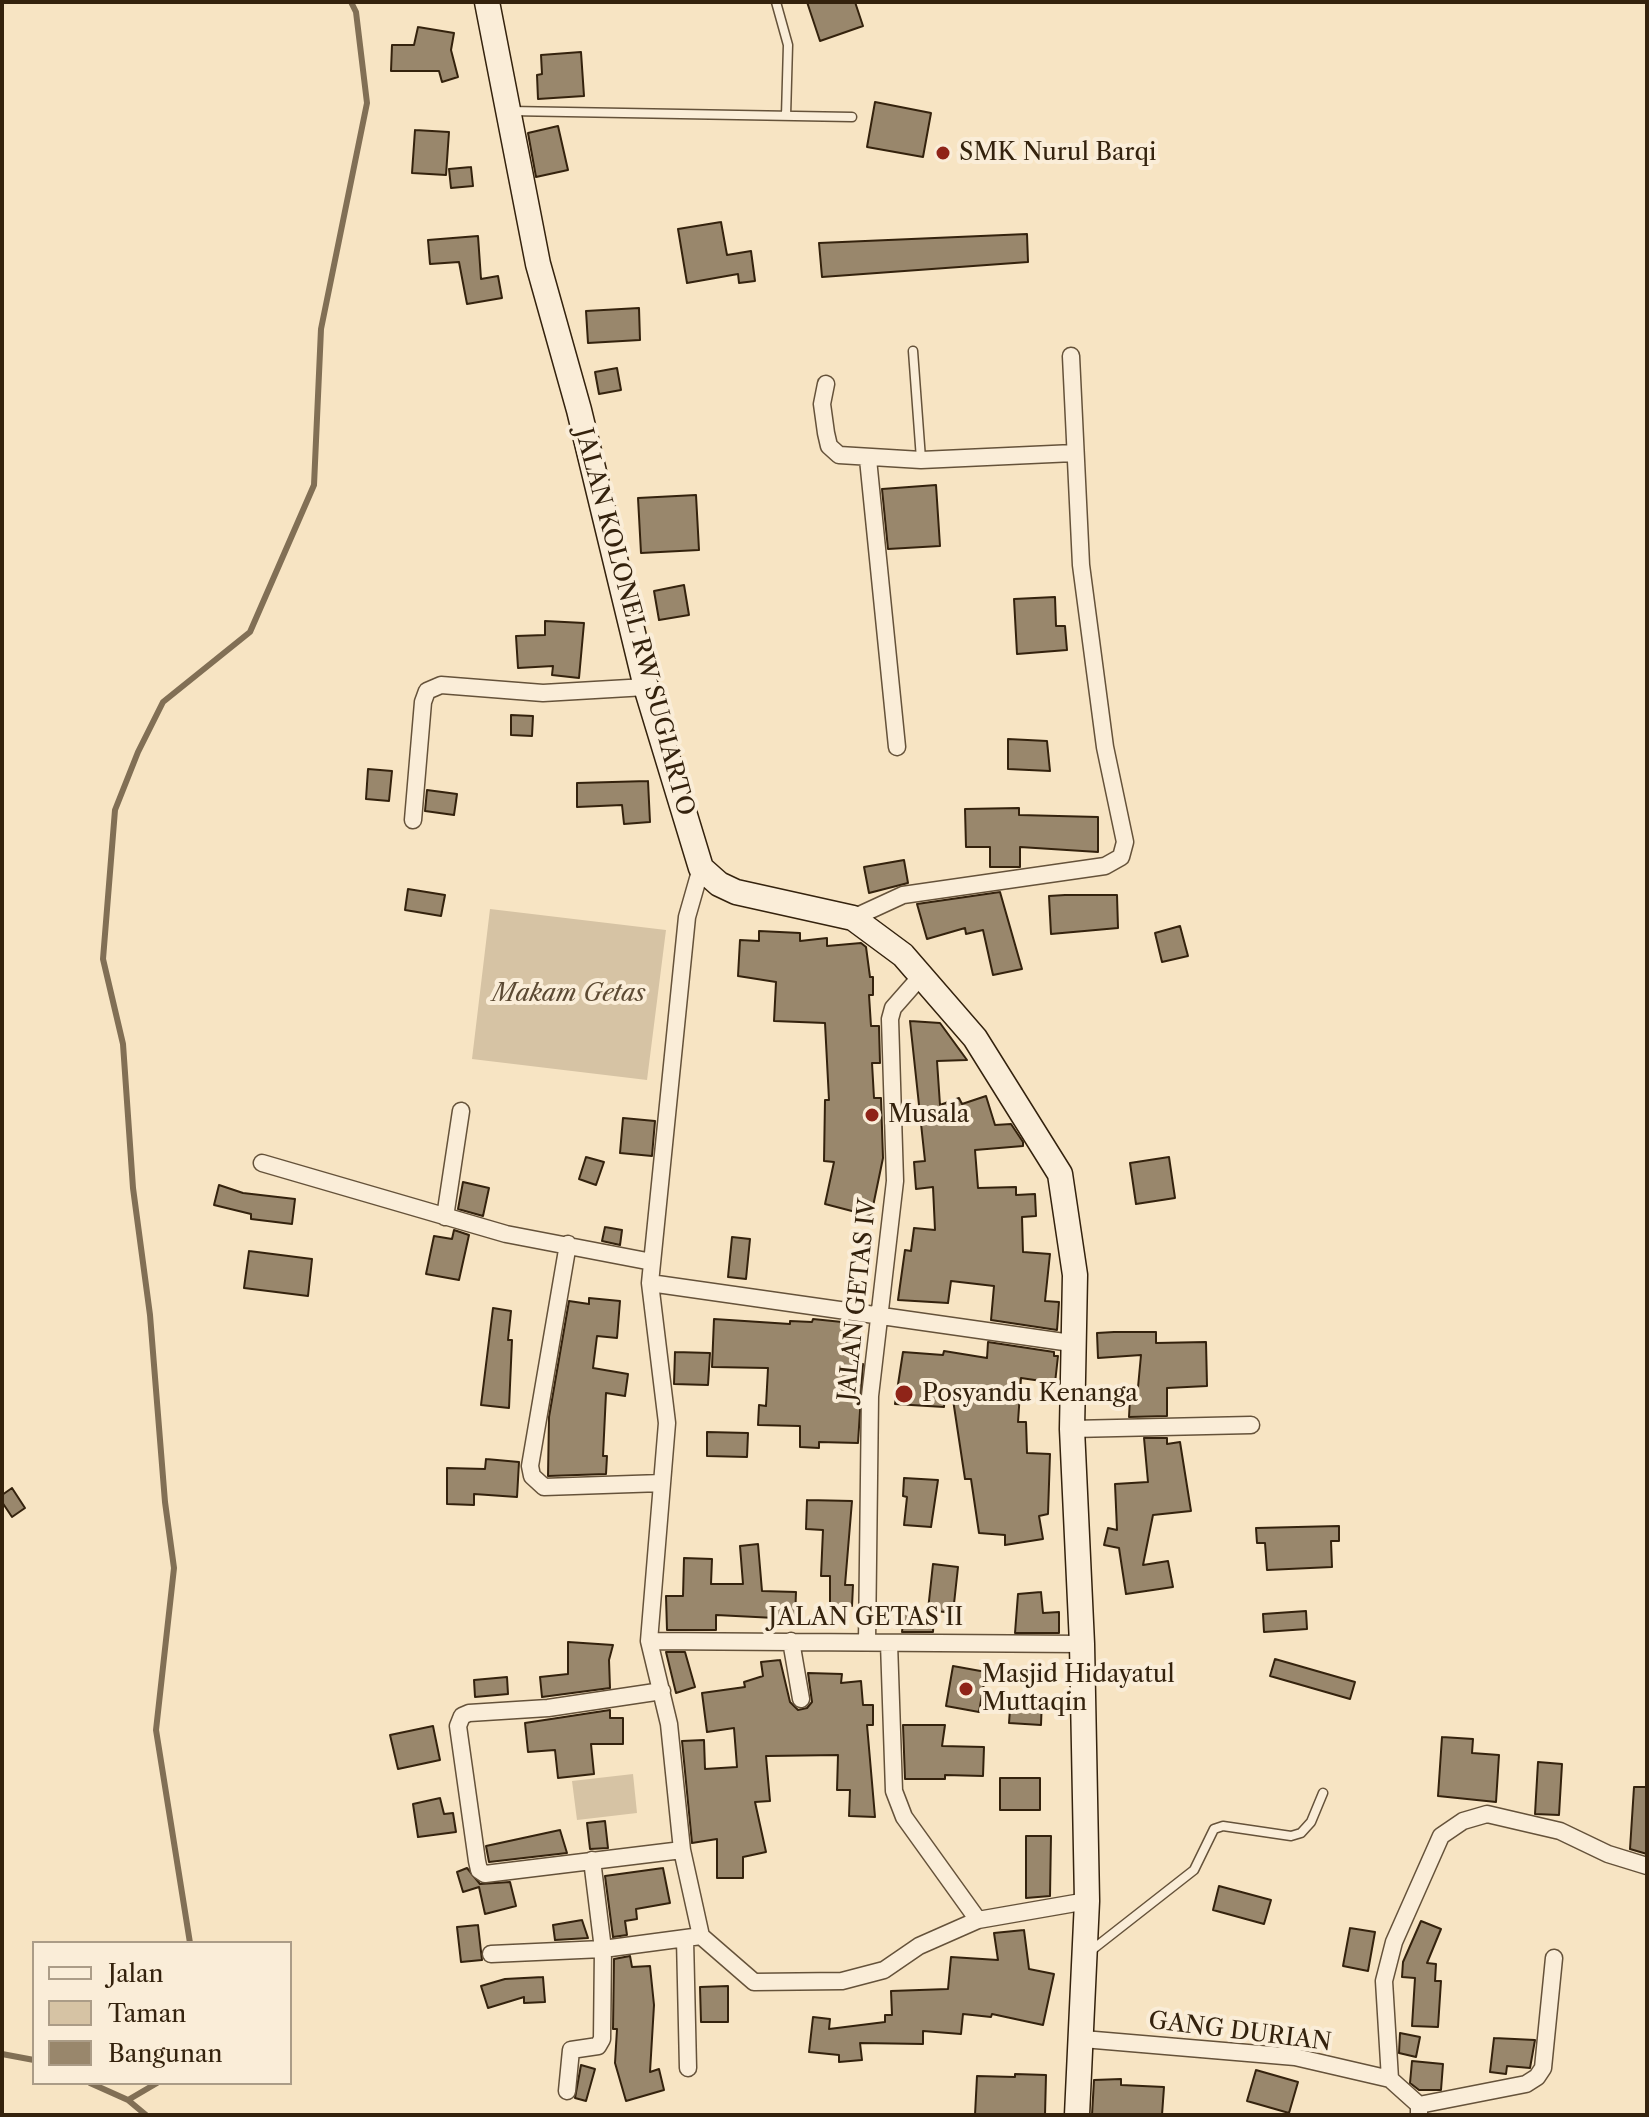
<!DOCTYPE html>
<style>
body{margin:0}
#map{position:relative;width:1649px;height:2117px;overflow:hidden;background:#f7e4c3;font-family:"Libre Caslon Text",serif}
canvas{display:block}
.frame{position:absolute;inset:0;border:4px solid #34220d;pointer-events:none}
.legend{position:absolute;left:32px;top:1941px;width:260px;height:144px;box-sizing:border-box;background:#faedd8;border:2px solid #ab9c87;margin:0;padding:10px 14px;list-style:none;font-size:24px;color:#34220d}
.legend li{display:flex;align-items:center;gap:16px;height:40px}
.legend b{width:40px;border:2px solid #ab9c87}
</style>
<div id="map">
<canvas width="1649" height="2117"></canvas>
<div class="frame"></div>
<ul class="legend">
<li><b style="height:10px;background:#faedd8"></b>Jalan</li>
<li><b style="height:22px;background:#d6c3a4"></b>Taman</li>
<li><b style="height:22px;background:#99876c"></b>Bangunan</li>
</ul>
</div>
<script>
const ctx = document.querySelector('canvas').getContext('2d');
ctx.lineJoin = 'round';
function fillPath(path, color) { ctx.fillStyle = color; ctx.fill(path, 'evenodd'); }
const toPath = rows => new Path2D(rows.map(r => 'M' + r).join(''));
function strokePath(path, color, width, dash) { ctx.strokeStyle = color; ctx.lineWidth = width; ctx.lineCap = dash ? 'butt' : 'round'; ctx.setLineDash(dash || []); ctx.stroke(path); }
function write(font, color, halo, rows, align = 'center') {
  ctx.font = font + ' "Libre Caslon Text",serif'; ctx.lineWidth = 8; ctx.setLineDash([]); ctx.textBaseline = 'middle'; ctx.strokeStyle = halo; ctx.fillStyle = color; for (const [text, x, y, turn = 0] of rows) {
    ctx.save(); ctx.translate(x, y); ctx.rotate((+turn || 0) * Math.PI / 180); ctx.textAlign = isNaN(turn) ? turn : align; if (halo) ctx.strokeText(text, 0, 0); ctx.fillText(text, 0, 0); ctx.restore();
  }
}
const green = toPath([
 [490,909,666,930,647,1080,472,1059],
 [633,1774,637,1813,577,1820,572,1781]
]);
const stream = toPath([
 [190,1943,156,1730,174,1568,165,1502,150,1315,133,1188,123,1044,103,959,115,810,138,752,163,702,250,632,314,485,321,329,367,103,356,12,351,2],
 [2,2054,34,2060],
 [90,2083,128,2100,146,2115],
 [128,2100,157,2083]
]);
const building = toPath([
 [807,2,855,2,863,26,820,41,807,2],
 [418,27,454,33,451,50,458,77,442,82,439,71,391,71,392,45,414,45,418,27],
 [581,52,584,96,538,99,537,75,542,74,541,55,581,52],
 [875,102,931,113,923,157,867,147,875,102],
 [558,126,568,170,536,177,528,133,558,126],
 [415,130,449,132,446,175,412,173,415,130],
 [471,167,473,186,451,188,449,169,471,167],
 [721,222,727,255,751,251,755,281,739,283,738,274,687,283,678,229,721,222],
 [1027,234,1028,262,822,277,819,243,1027,234],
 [478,236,481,279,498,276,502,298,467,304,459,262,430,264,428,240,478,236],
 [639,308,640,340,588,343,586,311,639,308],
 [617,368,621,390,599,394,595,372,617,368],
 [936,485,940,546,888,549,882,489,936,485],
 [696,495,699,550,641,553,638,498,696,495],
 [684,585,689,615,659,620,654,591,684,585],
 [1055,597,1056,626,1065,626,1067,650,1017,654,1014,599,1055,597],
 [545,621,584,623,579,678,552,675,553,666,518,668,516,636,545,635,545,621],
 [511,715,533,716,532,736,511,735,511,715],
 [1008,739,1047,741,1050,771,1008,769,1008,739],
 [368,769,392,771,389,801,366,799,368,769],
 [648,781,650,822,624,824,622,805,577,807,577,783,648,781],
 [427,790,457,794,454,815,425,811,427,790],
 [1019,808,1019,815,1098,817,1098,852,1020,847,1020,867,990,867,990,847,966,847,965,809,1019,808],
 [904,860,908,883,869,893,864,867,904,860],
 [408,889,445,895,441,916,405,910,408,889],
 [1000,892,1022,969,993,975,983,930,966,934,965,928,927,939,917,904,1000,892],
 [1065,895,1117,895,1118,928,1051,934,1049,896,1065,895],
 [1180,926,1188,956,1162,962,1155,933,1180,926],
 [759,931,800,933,800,941,827,938,827,946,861,943,866,947,870,977,873,977,873,995,869,995,871,1026,879,1026,880,1063,872,1063,874,1098,881,1098,883,1158,871,1216,825,1204,834,1162,824,1161,825,1100,829,1100,825,1023,774,1021,776,982,738,976,740,940,759,941,759,931],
 [910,1021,940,1023,967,1060,937,1061,940,1105,959,1098,962,1104,986,1096,995,1125,1011,1124,1023,1142,1023,1146,975,1150,978,1188,1016,1187,1016,1195,1035,1194,1036,1216,1022,1217,1023,1252,1050,1254,1045,1301,1059,1302,1057,1330,991,1320,994,1286,951,1281,948,1303,898,1300,905,1250,911,1251,914,1228,935,1230,933,1187,916,1189,914,1162,925,1161,910,1021],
 [623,1118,655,1121,652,1156,620,1153,623,1118],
 [586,1157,604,1162,596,1185,579,1179,586,1157],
 [1169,1157,1175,1198,1136,1204,1130,1163,1169,1157],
 [463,1182,489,1188,483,1216,458,1209,463,1182],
 [219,1185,243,1193,295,1199,292,1224,251,1219,251,1214,214,1205,219,1185],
 [605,1227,622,1230,620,1245,602,1241,605,1227],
 [454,1230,469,1235,459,1280,426,1274,434,1236,452,1239,454,1230],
 [732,1237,750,1239,746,1279,728,1277,732,1237],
 [249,1251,312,1259,308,1296,244,1288,249,1251],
 [589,1298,620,1301,617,1338,597,1336,593,1368,628,1374,625,1396,606,1393,603,1456,607,1456,606,1474,548,1476,549,1417,569,1301,589,1304,589,1298],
 [493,1308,511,1311,508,1340,512,1340,509,1408,481,1405,493,1308],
 [714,1319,790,1324,790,1321,812,1322,813,1319,852,1323,851,1363,863,1364,858,1443,819,1442,819,1448,800,1447,800,1426,758,1425,759,1405,766,1406,768,1368,712,1367,714,1319],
 [1114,1332,1156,1332,1156,1343,1206,1342,1207,1386,1167,1388,1167,1416,1129,1417,1130,1398,1137,1398,1141,1355,1098,1358,1097,1333,1114,1332],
 [988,1342,1054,1352,1054,1356,1058,1356,1055,1383,1021,1378,1018,1422,1026,1422,1027,1453,1050,1454,1048,1514,1039,1516,1043,1539,1005,1545,1005,1535,979,1533,971,1479,965,1479,952,1393,945,1393,944,1407,895,1404,903,1352,943,1355,944,1351,987,1358,988,1342],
 [675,1352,710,1353,708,1385,674,1384,675,1352],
 [707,1432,748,1433,747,1457,707,1456,707,1432],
 [1144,1438,1167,1438,1167,1444,1180,1442,1191,1511,1153,1515,1143,1565,1168,1561,1173,1587,1126,1594,1119,1548,1104,1545,1108,1528,1117,1530,1115,1484,1148,1482,1144,1438],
 [486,1459,519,1462,517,1497,474,1494,474,1505,447,1504,447,1468,485,1469,486,1459],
 [904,1478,938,1480,931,1527,904,1525,907,1497,903,1496,904,1478],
 [12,1488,25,1508,12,1517,2,1502,2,1495,12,1488],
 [807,1500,852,1501,845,1585,853,1585,852,1606,844,1605,844,1614,830,1613,830,1576,821,1576,823,1530,806,1529,807,1500],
 [1339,1526,1339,1541,1331,1541,1332,1567,1267,1570,1265,1543,1257,1543,1256,1528,1339,1526],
 [758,1544,762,1591,796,1592,795,1619,716,1615,716,1630,667,1630,666,1596,683,1596,684,1558,712,1559,711,1584,743,1584,740,1546,758,1544],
 [933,1564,958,1567,953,1613,928,1610,933,1564],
 [1041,1592,1043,1613,1059,1612,1059,1633,1015,1633,1018,1594,1041,1592],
 [1306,1611,1307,1629,1264,1632,1263,1614,1306,1611],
 [904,1613,934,1615,933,1632,902,1632,904,1613],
 [568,1642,613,1645,609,1660,610,1688,542,1697,540,1677,568,1674,568,1642],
 [666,1652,685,1652,695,1687,676,1693,666,1652],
 [1275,1659,1355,1682,1350,1699,1270,1676,1275,1659],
 [780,1660,790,1702,798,1710,807,1708,812,1702,808,1673,842,1674,841,1683,861,1681,863,1705,873,1705,873,1725,867,1725,875,1817,849,1816,850,1790,837,1790,838,1755,766,1756,770,1801,755,1802,766,1852,743,1857,743,1878,717,1878,717,1839,692,1843,682,1741,704,1740,705,1769,737,1767,734,1728,707,1732,702,1693,745,1687,744,1682,763,1676,761,1662,780,1660],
 [953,1666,986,1672,979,1712,946,1706,953,1666],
 [507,1677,508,1694,475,1697,474,1680,507,1677],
 [1011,1695,1042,1697,1041,1725,1009,1723,1011,1695],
 [610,1710,610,1718,623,1718,623,1744,591,1744,594,1774,558,1778,555,1750,528,1752,525,1723,610,1710],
 [903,1725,945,1725,942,1746,984,1747,983,1776,945,1775,945,1779,905,1779,903,1725],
 [433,1726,440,1760,398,1769,390,1735,433,1726],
 [1442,1737,1473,1739,1472,1753,1499,1755,1496,1802,1438,1796,1442,1737],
 [1538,1762,1562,1764,1559,1815,1535,1814,1538,1762],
 [1000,1778,1040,1778,1040,1810,1000,1810,1000,1778],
 [1634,1787,1647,1787,1647,1854,1630,1849,1634,1787],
 [440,1798,444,1814,453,1813,456,1832,418,1837,413,1804,440,1798],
 [605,1821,608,1848,590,1849,587,1823,605,1821],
 [560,1830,567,1853,489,1862,486,1846,560,1830],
 [1026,1836,1051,1836,1050,1896,1026,1898,1026,1836],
 [467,1868,480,1884,510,1882,516,1906,485,1914,479,1887,463,1892,457,1872,467,1868],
 [663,1868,670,1903,636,1909,637,1919,625,1921,627,1935,613,1937,605,1876,663,1868],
 [1219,1886,1271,1900,1264,1924,1213,1910,1219,1886],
 [582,1920,588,1938,555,1940,553,1925,582,1920],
 [1421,1921,1441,1929,1427,1963,1436,1964,1435,1981,1441,1981,1438,2027,1412,2026,1415,1978,1402,1977,1403,1962,1421,1921],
 [478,1925,482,1960,461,1962,457,1927,478,1925],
 [1350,1928,1375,1932,1368,1971,1343,1966,1350,1928],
 [1024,1930,1029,1969,1054,1974,1043,2025,992,2014,991,2017,963,2014,961,2034,923,2031,923,2044,860,2043,862,2060,839,2062,839,2055,809,2052,813,2017,830,2019,829,2029,885,2022,885,2015,892,2015,891,1991,948,1989,951,1957,998,1960,994,1933,1024,1930],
 [630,1956,632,1967,650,1966,654,2005,650,2072,659,2069,664,2090,626,2101,615,2063,617,2029,613,2029,614,1959,630,1956],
 [543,1977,545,2002,524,2003,524,1997,488,2008,481,1986,505,1979,543,1977],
 [728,1986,728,2022,701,2022,700,1987,728,1986],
 [1400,2033,1420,2037,1416,2057,1399,2053,1400,2033],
 [1494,2038,1535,2040,1530,2068,1507,2066,1506,2074,1490,2072,1494,2038],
 [1412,2061,1443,2064,1441,2090,1419,2090,1410,2083,1412,2061],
 [581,2065,595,2069,586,2101,575,2098,581,2065],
 [1256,2070,1298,2082,1289,2113,1247,2101,1256,2070],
 [1015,2074,1046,2075,1045,2115,975,2115,977,2076,1015,2077,1015,2074],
 [1121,2079,1121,2085,1164,2087,1162,2115,1092,2115,1094,2080,1121,2079]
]);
const lane = toPath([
 [776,2,788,45,786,116],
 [510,111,852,117],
 [913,351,921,459],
 [1088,1953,1194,1870,1214,1829,1223,1826,1291,1836,1301,1833,1311,1822,1323,1793]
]);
const street = toPath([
 [826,384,822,404,826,433,829,446,839,455,921,460,1074,453],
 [868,459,897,747],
 [413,820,423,702,427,691,441,685,543,693,646,687],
 [853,918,903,895,1105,866,1121,857,1125,842,1105,747,1081,565,1071,356],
 [262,1163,506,1234,652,1262],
 [445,1217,461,1111],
 [568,1244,530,1466,532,1476,544,1487,662,1483],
 [650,1283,1071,1343],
 [1072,1429,1251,1425],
 [649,1641,1082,1644],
 [791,1641,801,1699],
 [867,1642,870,1396,895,1181,890,1019,893,1008,922,975],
 [889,1643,894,1791,904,1817,978,1920],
 [662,1691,548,1708,469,1713,462,1716,458,1726,477,1861,479,1870,485,1874,682,1850],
 [701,1936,682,1850,669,1724,649,1641,667,1423,650,1283,687,917,701,868],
 [701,1936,754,1982,842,1981,884,1970,919,1946,978,1920,1087,1901],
 [685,1939,688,2068],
 [491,1954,603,1949,701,1936],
 [1083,2039,1295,2057,1390,2079],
 [567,2091,571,2050,598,2046,602,2039,603,1949,592,1860],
 [1419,2105,1526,2084,1537,2077,1543,2068,1554,1958],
 [1419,2115,1419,2105,1390,2079,1384,1981,1394,1942,1441,1836,1463,1821,1487,1814,1560,1831,1608,1854,1647,1866]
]);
const secondary = toPath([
 [487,2,538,264,579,410,646,687,701,868,719,884,736,892,853,918,903,955,975,1038,1060,1174,1075,1275,1072,1429,1082,1644,1087,1901,1077,2115]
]);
const markers = [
 [943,153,8,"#8f2418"],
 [872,1115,8,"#8f2418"],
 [904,1394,10,"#8f2418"],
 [966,1689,8,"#8f2418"]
];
const poiNames = [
 ["SMK Nurul Barqi",959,153],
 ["Musala",888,1115],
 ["Posyandu Kenanga",922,1394],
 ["Masjid Hidayatul",982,1675],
 ["Muttaqin",982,1703]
];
const streetNames = [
 ["JALAN KOLONEL RW SUGIARTO",634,622,75],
 ["JALAN GETAS IV",858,1300,-84],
 ["JALAN GETAS II",866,1618],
 ["GANG DURIAN",1240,2032,7]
];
const parkNames = [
 ["Makam Getas",569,994]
];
fillPath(green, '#d6c3a4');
strokePath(stream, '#816f55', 6);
fillPath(building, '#99876c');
strokePath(building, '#34220d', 2);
strokePath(lane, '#65523a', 11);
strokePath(street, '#65523a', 19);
strokePath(secondary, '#34220d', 27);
strokePath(lane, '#faedd8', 8);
strokePath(street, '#faedd8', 16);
strokePath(secondary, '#faedd8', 24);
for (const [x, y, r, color] of markers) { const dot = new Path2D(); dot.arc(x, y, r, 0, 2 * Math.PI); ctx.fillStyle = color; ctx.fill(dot); strokePath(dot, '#faedd8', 3); }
write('24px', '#34220d', '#faedd8', poiNames, 'left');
write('24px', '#34220d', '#faedd8', streetNames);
write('italic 24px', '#5c4a33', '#faedd8', parkNames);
</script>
